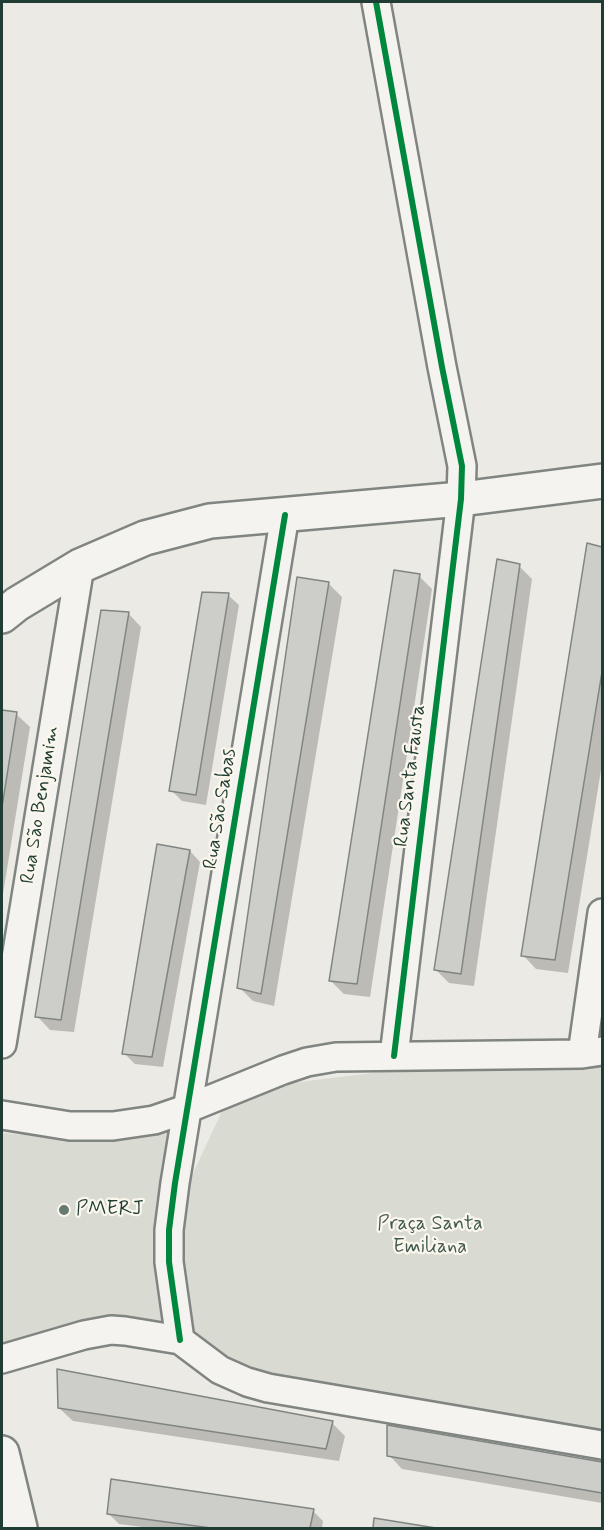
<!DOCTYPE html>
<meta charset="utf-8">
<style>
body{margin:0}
#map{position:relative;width:604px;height:1530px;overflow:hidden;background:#ebeae4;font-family:Mynerve,sans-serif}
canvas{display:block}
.frame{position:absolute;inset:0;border:3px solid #1f3d34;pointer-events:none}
</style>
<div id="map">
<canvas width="604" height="1530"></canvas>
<div class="frame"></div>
</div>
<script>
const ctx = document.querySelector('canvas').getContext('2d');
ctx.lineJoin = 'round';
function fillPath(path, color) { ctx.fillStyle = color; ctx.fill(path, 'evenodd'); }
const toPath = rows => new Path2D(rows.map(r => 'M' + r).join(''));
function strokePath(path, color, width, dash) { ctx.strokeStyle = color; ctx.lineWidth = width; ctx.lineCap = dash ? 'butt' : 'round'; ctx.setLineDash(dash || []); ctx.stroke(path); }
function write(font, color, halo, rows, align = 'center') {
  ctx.font = font + ' Mynerve,sans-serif'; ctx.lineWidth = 4.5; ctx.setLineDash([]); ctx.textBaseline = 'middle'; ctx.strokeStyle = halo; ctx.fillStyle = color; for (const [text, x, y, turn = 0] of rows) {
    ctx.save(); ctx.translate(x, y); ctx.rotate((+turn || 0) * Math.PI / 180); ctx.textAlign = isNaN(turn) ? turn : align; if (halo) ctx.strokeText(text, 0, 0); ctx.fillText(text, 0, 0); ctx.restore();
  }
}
const green = toPath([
 [602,1063,602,1436,238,1374,188,1336,177,1262,188,1184,224,1107,291,1083,414,1068,518,1070],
 [174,1124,169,1337,2,1356,2,1133,77,1140]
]);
const shadow = toPath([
 [589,545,602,548,602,764,568,973,536,969,523,955],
 [519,566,532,579,474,986,449,983,435,969],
 [419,576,432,589,370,997,344,994,330,980],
 [328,583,342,597,274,1006,253,1001,239,987],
 [228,595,239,605,206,805,182,801,171,790],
 [128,613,141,627,74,1032,50,1030,37,1016],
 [2,712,16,714,30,727,2,900],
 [190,851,200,862,163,1067,135,1064,124,1053],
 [59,1408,332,1423,345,1436,339,1461,73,1421],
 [388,1427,602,1463,602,1503,402,1469,389,1455],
 [313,1511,323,1521,322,1528,151,1528,119,1524,108,1513],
 [375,1520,427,1528,375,1528]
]);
const building = toPath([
 [587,543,602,547,602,672,555,960,521,956,587,543],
 [497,559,520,564,461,974,434,970,497,559],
 [394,570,420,574,357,984,329,981,394,570],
 [297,577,329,582,261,994,237,988,297,577],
 [202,592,229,593,196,795,169,791,202,592],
 [101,610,129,612,61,1020,35,1017,101,610],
 [2,710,17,712,2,807,2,710],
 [157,844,190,850,152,1057,122,1054,157,844],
 [57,1369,333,1421,326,1449,58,1408,57,1369],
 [387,1425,602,1462,602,1493,387,1456,387,1425],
 [111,1479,314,1509,310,1528,211,1528,107,1514,111,1479],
 [374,1518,436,1528,373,1528,374,1518]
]);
const street = toPath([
 [376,2,442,367,462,466,461,499,394,1056],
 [2,1044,80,566],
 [582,1054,602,913],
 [2,1115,70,1126,113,1126,154,1120,189,1108,283,1070,307,1062,336,1057,582,1054,602,1051],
 [180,1340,169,1262,169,1230,175,1183,285,515],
 [2,1359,84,1335,111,1330,125,1331,180,1340,220,1370,247,1382,268,1388,602,1445]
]);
const secondary = toPath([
 [2,616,17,604,80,566,145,538,210,521,461,499,602,481],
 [2,1453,20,1528]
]);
const cycleway = toPath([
 [376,2,442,367,462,466,461,499,394,1056],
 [180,1340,169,1262,169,1230,175,1183,285,515]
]);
const markers = [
 [64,1210,6,"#667a72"]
];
const streetNames = [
 ["Rua Santa Fausta",411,776,-83],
 ["Rua São Benjamim",41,805,-81],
 ["Rua São Sabas",221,809,-81]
];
const poiNames = [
 ["PMERJ",76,1210]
];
const parkNames = [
 ["Praça Santa",430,1225],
 ["Emiliana",430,1248]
];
fillPath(green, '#d9dbd2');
fillPath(shadow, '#0003');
fillPath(building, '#cdceca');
strokePath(building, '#808581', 1.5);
strokePath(street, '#808581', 32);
strokePath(secondary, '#808581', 38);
strokePath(street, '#f4f3ef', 27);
strokePath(secondary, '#f4f3ef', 33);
strokePath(cycleway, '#00873e', 6);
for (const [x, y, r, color] of markers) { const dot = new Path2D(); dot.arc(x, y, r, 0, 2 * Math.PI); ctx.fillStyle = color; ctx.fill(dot); strokePath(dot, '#fbf7ec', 2); }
write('20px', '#1f3d34', '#fbf7ec', streetNames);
write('20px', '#1f3d34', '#fbf7ec', poiNames, 'left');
write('20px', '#415a51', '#fbf7ec', parkNames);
</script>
